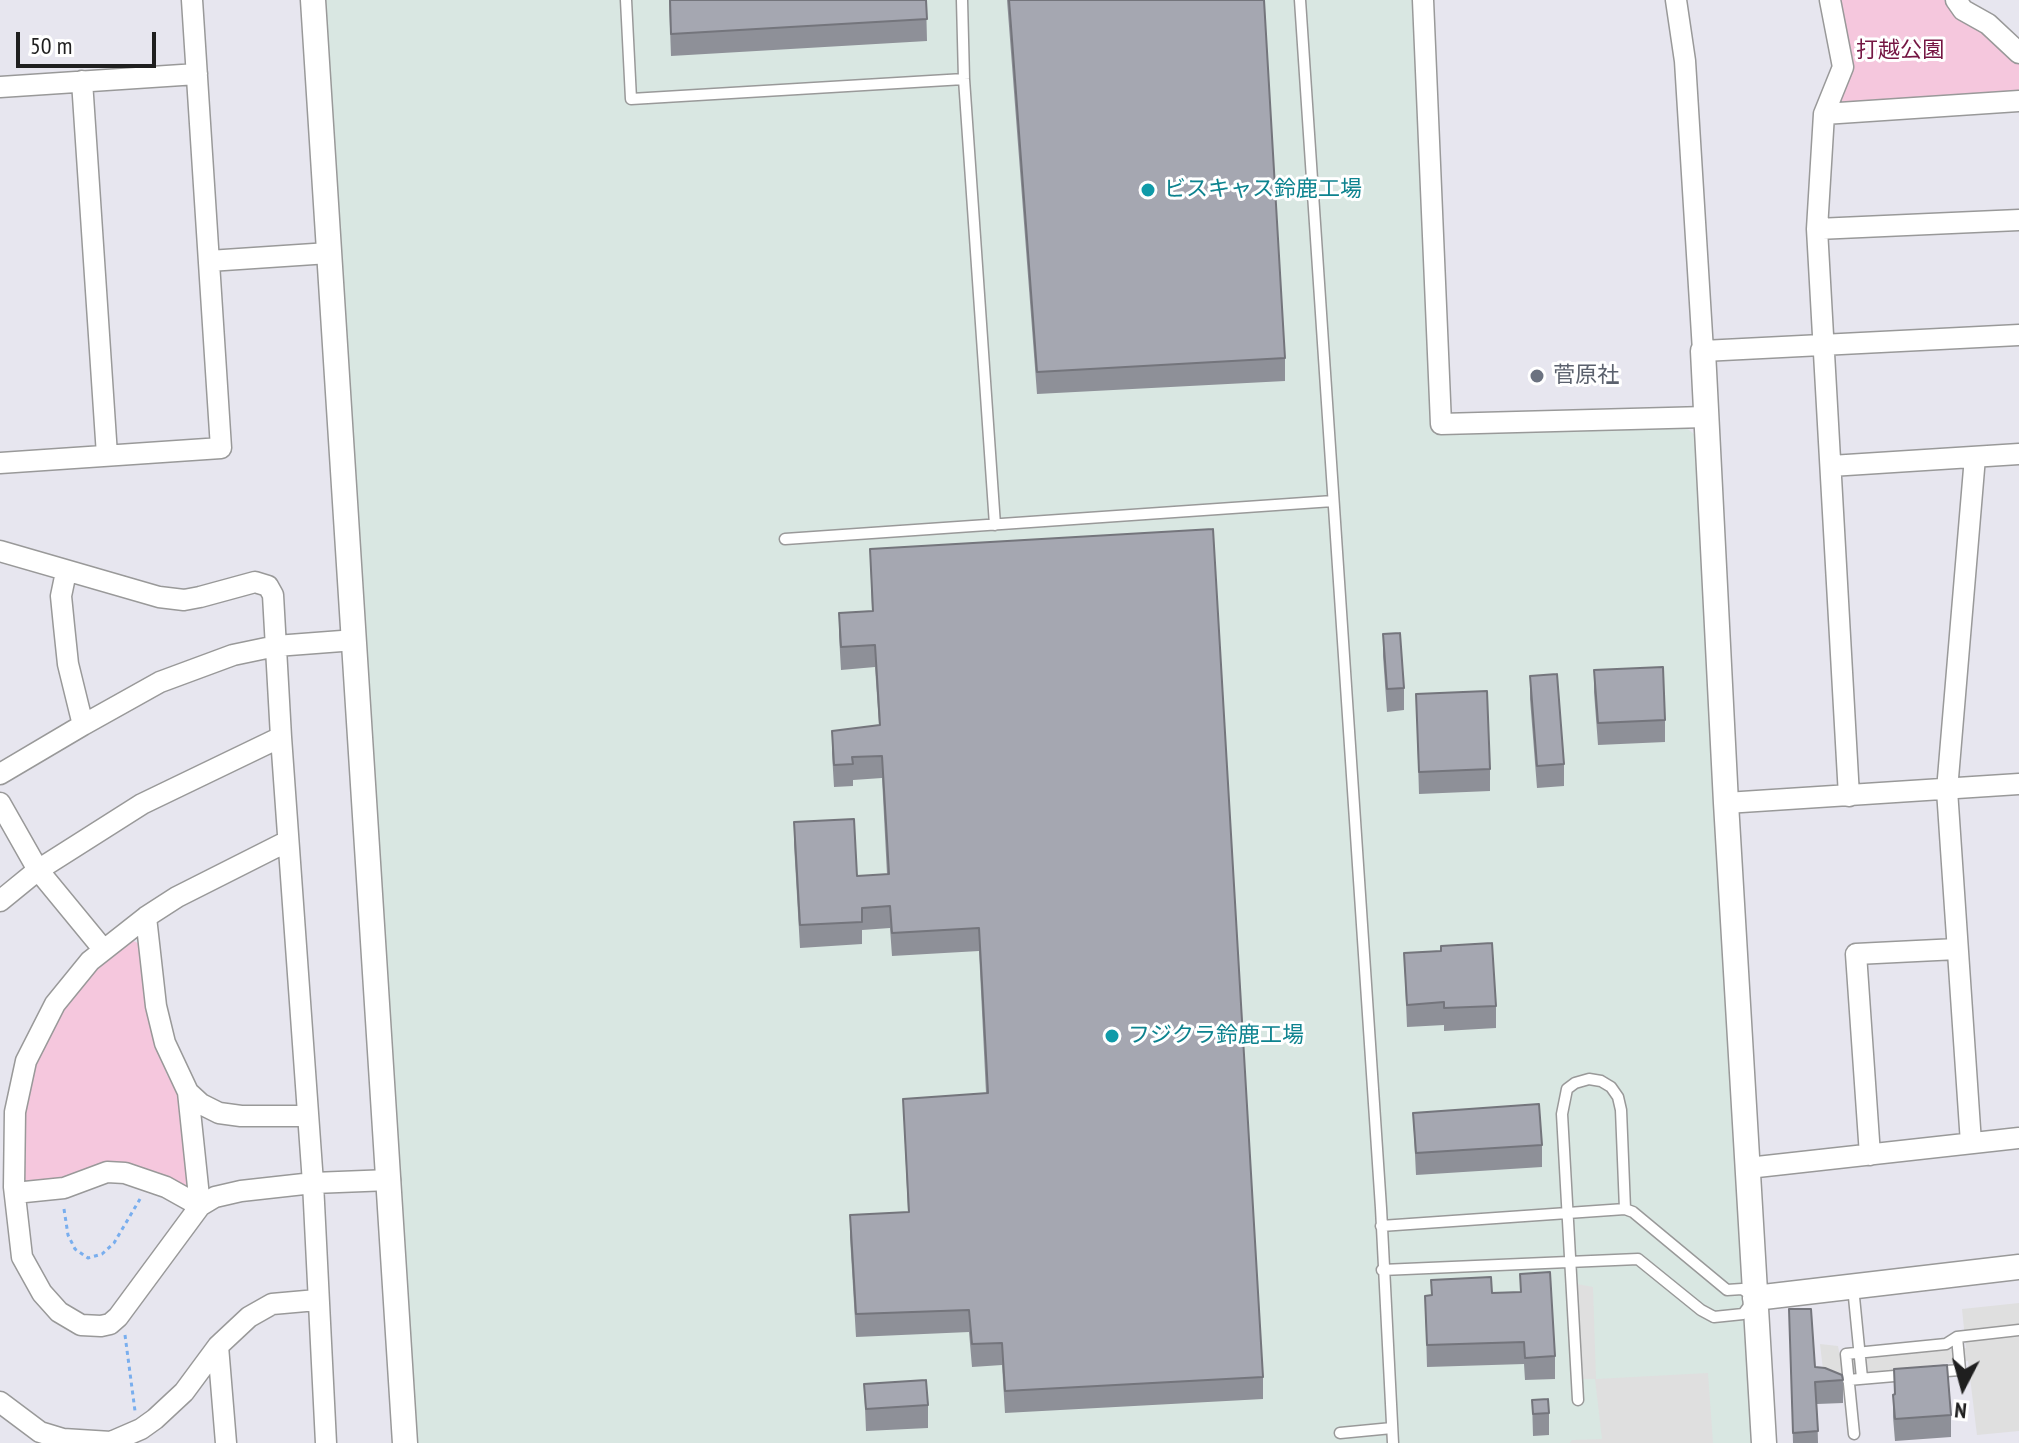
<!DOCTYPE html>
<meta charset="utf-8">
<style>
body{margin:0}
#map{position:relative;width:2019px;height:1443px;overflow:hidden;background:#e7e6ef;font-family:"PT Sans Narrow",sans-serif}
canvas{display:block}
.north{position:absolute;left:1923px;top:1347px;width:80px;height:80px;-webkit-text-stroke:6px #fff;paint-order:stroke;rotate:186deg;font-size:22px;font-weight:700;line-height:32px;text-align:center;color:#1f1f1f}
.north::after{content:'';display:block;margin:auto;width:28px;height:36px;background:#1f1f1f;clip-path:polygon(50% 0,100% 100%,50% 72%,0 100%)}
.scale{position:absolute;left:16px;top:32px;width:140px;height:36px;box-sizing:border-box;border:4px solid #1f1f1f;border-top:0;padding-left:10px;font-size:24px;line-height:28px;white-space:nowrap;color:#1f1f1f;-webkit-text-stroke:6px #fff;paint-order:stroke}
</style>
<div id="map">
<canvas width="2019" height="1443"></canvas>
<div class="north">N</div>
<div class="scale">50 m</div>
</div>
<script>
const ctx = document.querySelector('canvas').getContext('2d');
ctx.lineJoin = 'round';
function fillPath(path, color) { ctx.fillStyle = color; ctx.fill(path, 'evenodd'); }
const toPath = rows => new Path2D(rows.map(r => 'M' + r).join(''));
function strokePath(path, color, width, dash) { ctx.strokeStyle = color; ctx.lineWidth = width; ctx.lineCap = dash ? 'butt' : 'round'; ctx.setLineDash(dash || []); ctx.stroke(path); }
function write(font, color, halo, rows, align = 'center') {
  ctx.font = font + ' "PT Sans Narrow","Noto Sans JP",sans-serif'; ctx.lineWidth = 6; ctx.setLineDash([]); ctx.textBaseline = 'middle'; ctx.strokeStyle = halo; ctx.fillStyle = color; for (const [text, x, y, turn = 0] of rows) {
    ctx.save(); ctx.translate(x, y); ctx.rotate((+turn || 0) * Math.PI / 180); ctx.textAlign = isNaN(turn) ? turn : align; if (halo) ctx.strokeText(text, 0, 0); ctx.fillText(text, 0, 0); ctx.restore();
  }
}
const industrial = toPath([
 [319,0,1417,0,1436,429,1683,425,1695,435,1755,1443,413,1443]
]);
const park = toPath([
 [1837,0,1944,0,1955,15,1985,32,2019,63,2019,95,1845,105,1839,97],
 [129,939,140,944,155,1041,167,1075,184,1101,192,1186,185,1191,126,1165,57,1183,28,1184,23,1175,22,1133,27,1090,38,1056,67,1004,99,965]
]);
const parking = toPath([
 [1577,1284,1593,1287,1596,1379,1708,1373,1713,1443,1570,1443,1572,1440,1602,1439,1595,1379,1582,1379],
 [2019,1303,2019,1431,1977,1435,1968,1361,1824,1378,1820,1344,1838,1346,1841,1360,1966,1348,1962,1309]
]);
const path = toPath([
 [64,1209,68,1235,75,1249,88,1258,102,1254,114,1243,140,1199],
 [125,1335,135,1411]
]);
const service = toPath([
 [626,0,631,99,964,79],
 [962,0,964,79,995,525],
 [1300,0,1381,1208,1393,1443],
 [785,539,1333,501],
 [1381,1226,1625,1209,1633,1212,1727,1290,1742,1289,1755,1298,1743,1314,1714,1317,1701,1310,1638,1259,1382,1270],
 [1853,1287,1862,1378],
 [1934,1372,1960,1370,1957,1337],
 [1848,1380,1906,1375],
 [1578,1400,1562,1114,1567,1089,1575,1083,1589,1079,1601,1081,1611,1087,1618,1097,1621,1110,1625,1209],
 [1340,1433,1392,1428],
 [1854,1434,1846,1354,1946,1344,1957,1337,2019,1330]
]);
const minor = toPath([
 [1423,0,1441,424,1706,417],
 [1676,0,1685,61,1703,351,2019,335],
 [1830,0,1843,67,1824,114,1817,229,1849,796],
 [1956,0,1963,10,1988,24,2019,53],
 [82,81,107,455],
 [0,87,197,74],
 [1824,114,2019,101],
 [1817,229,2019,220],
 [209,261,329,253],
 [0,463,221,448,192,0],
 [1831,466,2019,454],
 [0,551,159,597,184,600,200,597,255,582,268,586,273,595,281,737,313,1183,326,1443],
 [66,572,61,596,64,626,68,664,83,725],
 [0,774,83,725,160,682,233,655,276,646,355,640],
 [0,803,38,870,103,949],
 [1726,803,2019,784],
 [288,841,177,897,146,917,90,961,55,1004,26,1061,15,1112,14,1187,22,1257,42,1293,59,1312,81,1325,101,1326,110,1324,118,1317,200,1206,215,1197,241,1191,313,1183,390,1180],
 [0,901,38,870,142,804,281,737],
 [146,917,156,1006,165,1043,188,1092,200,1206],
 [188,1092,201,1104,219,1113,241,1116,307,1116],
 [1971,1143,1947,790,1975,457],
 [1870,1155,1856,954,1957,949],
 [1748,1168,2019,1138],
 [15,1193,64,1188,107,1172,125,1173,166,1187,200,1206],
 [218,1346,226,1443],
 [0,1402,40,1432,63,1439,111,1442,141,1429,155,1419,184,1392,218,1346,249,1317,272,1304,317,1300]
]);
const tertiary = toPath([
 [313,0,405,1443],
 [1703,351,1726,803,1764,1443],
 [1755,1298,2019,1267]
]);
const wall = toPath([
 [669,0,926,0,927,41,671,56],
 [1007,0,1264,0,1285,358,1285,381,1037,394],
 [870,549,1263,1377,1263,1399,1005,1413,1002,1365,972,1367,969,1332,856,1337,850,1237,850,1215,908,1212,903,1099,986,1093,979,951,892,956,890,928,862,930,862,944,800,948,794,844,794,822,857,876,887,874,882,778,853,780,853,786,834,787,832,753,832,731,879,725,875,667,841,670,839,635,839,613,872,611],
 [1383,634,1404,688,1404,710,1387,712,1383,656],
 [1594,670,1665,720,1665,742,1598,745,1594,692],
 [1530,676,1564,764,1564,786,1537,788,1530,699],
 [1416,694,1490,769,1490,791,1419,794],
 [1404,953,1496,1006,1496,1028,1444,1031,1444,1025,1407,1027],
 [1413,1113,1542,1145,1542,1167,1416,1175],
 [1520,1274,1555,1356,1555,1379,1525,1380,1524,1364,1427,1367,1425,1296,1431,1295,1431,1280,1492,1293,1520,1292],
 [1789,1309,1815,1367,1843,1380,1843,1403,1817,1404,1818,1443,1793,1443],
 [864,1384,928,1405,928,1428,866,1431],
 [1893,1395,1951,1415,1951,1437,1895,1441,1893,1417],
 [1532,1400,1549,1413,1549,1435,1533,1436]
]);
const building = toPath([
 [670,0,926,0,927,19,671,34,670,0],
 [1009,0,1264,0,1285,358,1037,372,1009,0],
 [1213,529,1263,1377,1005,1391,1002,1343,972,1344,969,1310,856,1314,850,1215,909,1212,903,1099,988,1093,979,928,892,933,890,906,862,908,862,922,800,925,794,822,854,819,857,876,889,874,882,756,852,757,853,764,834,765,832,731,880,725,875,645,841,647,839,613,873,611,870,549,1213,529],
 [1400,633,1404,688,1387,689,1383,634,1400,633],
 [1663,667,1665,720,1598,723,1594,670,1663,667],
 [1557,674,1564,764,1537,766,1530,676,1557,674],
 [1487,691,1490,769,1419,772,1416,694,1487,691],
 [1492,943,1496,1006,1444,1008,1444,1002,1407,1005,1404,953,1441,951,1441,946,1492,943],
 [1539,1104,1542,1145,1416,1153,1413,1113,1539,1104],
 [1550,1272,1555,1356,1525,1358,1524,1342,1427,1345,1425,1296,1432,1295,1431,1280,1491,1277,1492,1293,1521,1292,1520,1274,1550,1272],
 [1789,1309,1811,1309,1815,1367,1825,1368,1842,1375,1843,1380,1815,1382,1818,1431,1793,1433,1789,1309],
 [1947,1365,1951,1415,1895,1419,1893,1395,1895,1394,1894,1369,1947,1365],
 [926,1380,928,1405,866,1409,864,1384,926,1380],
 [1548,1399,1549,1413,1533,1414,1532,1400,1548,1399]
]);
const markers = [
 [1148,190,8,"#0f9aa8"],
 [1537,376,8,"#6b7280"],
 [1112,1036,8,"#0f9aa8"]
];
const parkNames = [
 ["打越公園",1900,51]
];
const cultureNames = [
 ["ビスキャス鈴鹿工場",1164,190],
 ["フジクラ鈴鹿工場",1128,1036]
];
const worshipNames = [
 ["菅原社",1553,376]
];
fillPath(industrial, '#d9e7e2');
fillPath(park, '#f5c7dd');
fillPath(parking, '#dfdfdf');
strokePath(service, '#999', 13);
strokePath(minor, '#999', 23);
strokePath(tertiary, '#999', 27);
strokePath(path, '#79aeee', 3, [4, 4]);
strokePath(service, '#fff', 10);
strokePath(minor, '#fff', 20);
strokePath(tertiary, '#fff', 24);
fillPath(wall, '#8e9098');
fillPath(building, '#a5a7b1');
strokePath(building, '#74757c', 2);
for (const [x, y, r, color] of markers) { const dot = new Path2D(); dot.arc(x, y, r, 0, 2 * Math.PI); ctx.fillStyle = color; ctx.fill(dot); strokePath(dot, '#fff', 3); }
write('22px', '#751543', '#fff', parkNames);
write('22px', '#0d838f', '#fff', cultureNames, 'left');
write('22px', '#5b616d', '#fff', worshipNames, 'left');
</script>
